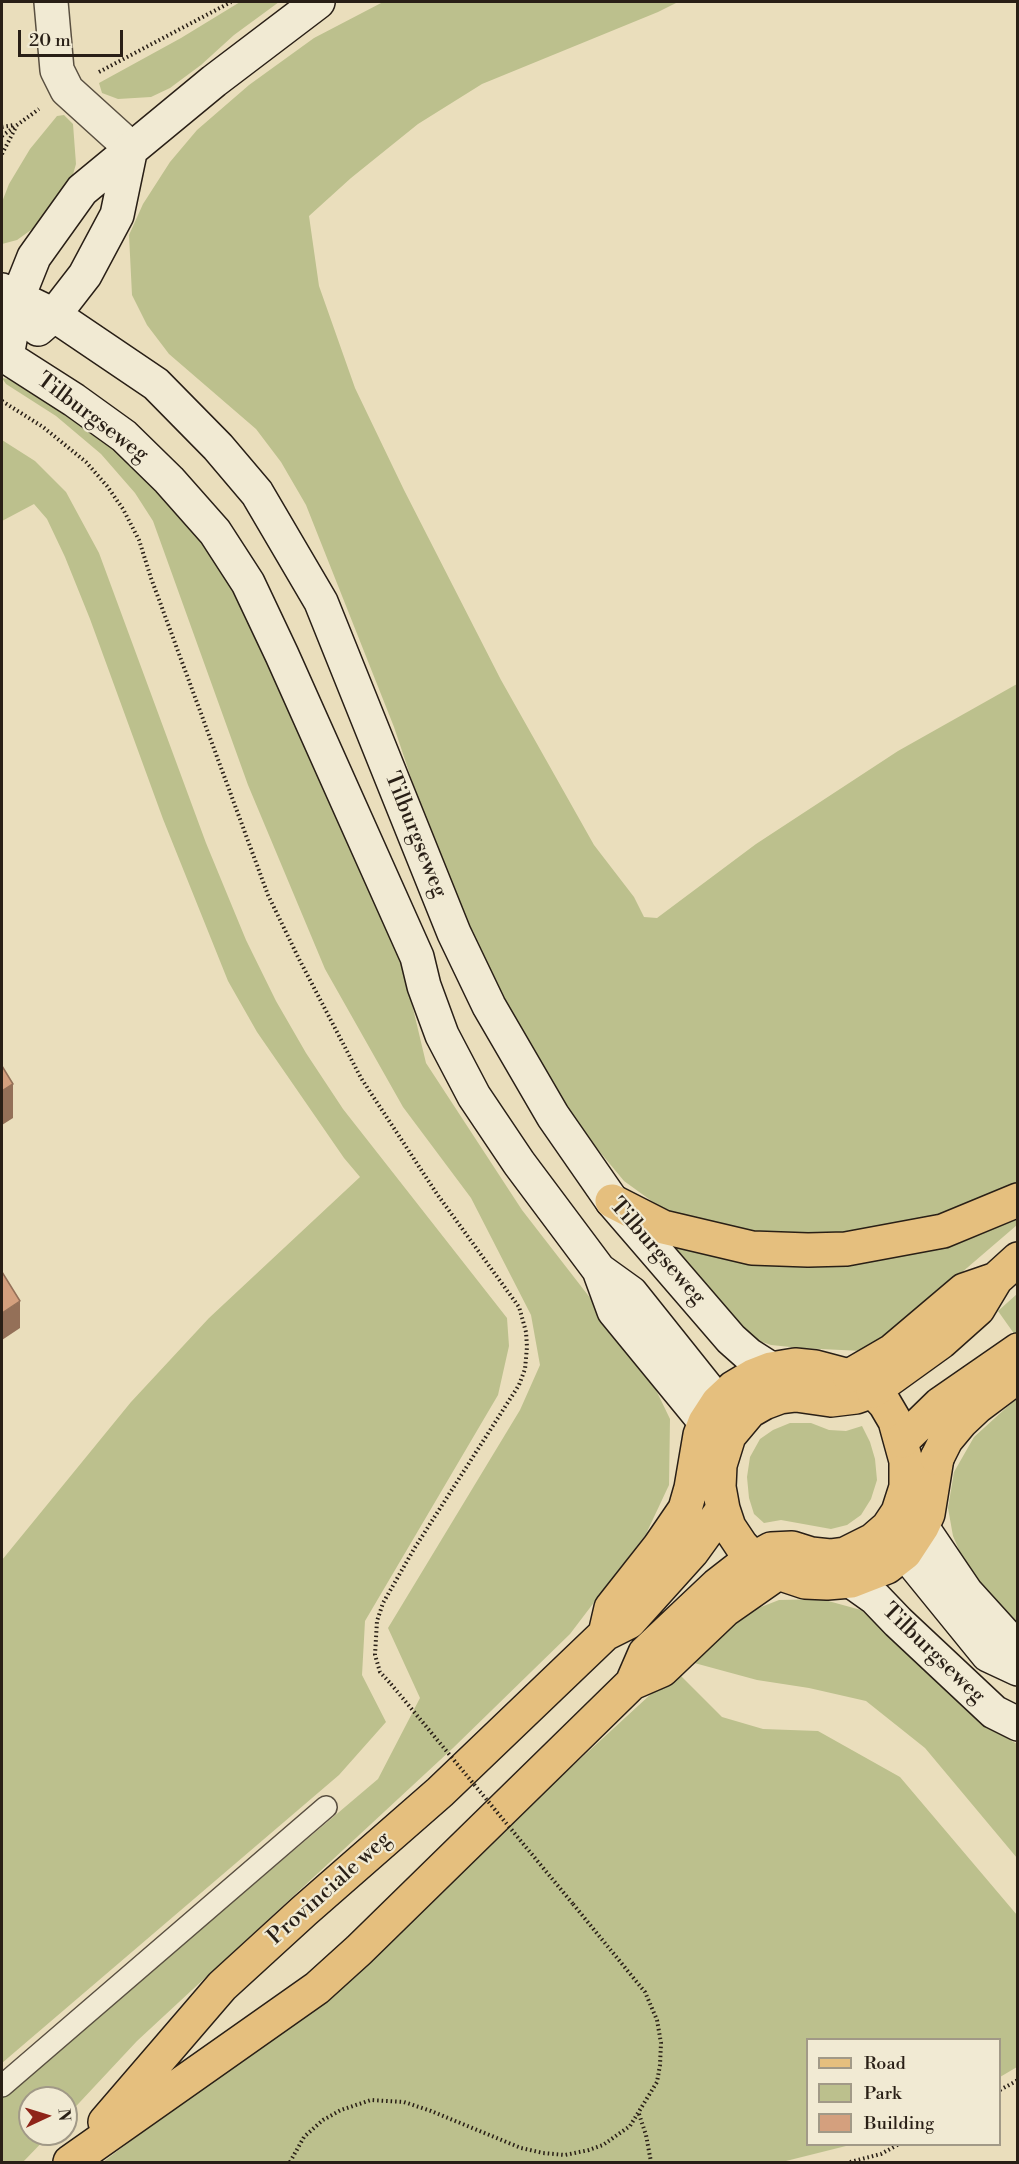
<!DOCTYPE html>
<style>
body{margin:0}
#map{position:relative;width:1019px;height:2164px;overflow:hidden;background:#eadebc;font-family:"Libre Bodoni",serif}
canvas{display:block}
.frame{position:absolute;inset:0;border:3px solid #291f16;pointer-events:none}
.legend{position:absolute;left:806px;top:2038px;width:195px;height:108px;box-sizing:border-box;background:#f1ead3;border:2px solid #a19987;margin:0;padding:8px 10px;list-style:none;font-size:18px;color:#291f16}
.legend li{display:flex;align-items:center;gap:12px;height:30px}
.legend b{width:30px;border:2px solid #a19987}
.north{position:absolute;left:18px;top:2086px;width:60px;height:60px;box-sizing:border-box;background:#f1ead3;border:2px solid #a19987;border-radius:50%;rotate:86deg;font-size:16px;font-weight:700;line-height:24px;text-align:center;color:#291f16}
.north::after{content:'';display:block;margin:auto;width:21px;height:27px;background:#8f2418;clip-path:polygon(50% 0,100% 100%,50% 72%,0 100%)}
.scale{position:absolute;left:18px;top:30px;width:105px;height:27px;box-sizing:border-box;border:3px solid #291f16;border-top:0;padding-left:8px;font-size:18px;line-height:21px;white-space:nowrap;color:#291f16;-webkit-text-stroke:4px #f1ead3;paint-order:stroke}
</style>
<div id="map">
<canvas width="1019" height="2164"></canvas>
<div class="frame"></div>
<ul class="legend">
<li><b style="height:8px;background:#e5bf7e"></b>Road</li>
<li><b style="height:16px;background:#bcc08d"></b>Park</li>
<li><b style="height:16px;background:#d4a07e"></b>Building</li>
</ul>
<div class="north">N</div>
<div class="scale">20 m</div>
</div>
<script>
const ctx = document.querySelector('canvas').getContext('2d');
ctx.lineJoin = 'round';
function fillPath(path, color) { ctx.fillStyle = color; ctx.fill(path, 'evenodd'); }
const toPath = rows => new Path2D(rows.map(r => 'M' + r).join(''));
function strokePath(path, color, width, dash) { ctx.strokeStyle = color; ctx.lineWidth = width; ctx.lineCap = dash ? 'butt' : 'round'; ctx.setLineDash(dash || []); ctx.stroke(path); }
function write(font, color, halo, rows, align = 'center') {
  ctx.font = font + ' "Libre Bodoni",serif'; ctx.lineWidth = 4.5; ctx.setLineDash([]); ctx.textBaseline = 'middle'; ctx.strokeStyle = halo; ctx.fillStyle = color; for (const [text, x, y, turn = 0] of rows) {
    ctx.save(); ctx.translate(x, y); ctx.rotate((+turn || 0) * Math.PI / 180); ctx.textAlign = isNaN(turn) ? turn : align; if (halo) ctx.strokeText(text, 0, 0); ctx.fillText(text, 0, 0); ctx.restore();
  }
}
const green = toPath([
 [240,2,279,2,234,35,201,65,170,88,151,97,118,99,102,93,99,83,181,38],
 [383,2,678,2,658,12,482,84,418,124,351,178,309,216,319,286,355,388,404,490,501,680,594,845,634,897,644,917,657,918,756,844,898,751,1017,684,1017,1182,936,1217,851,1234,751,1237,671,1215,624,1181,595,1146,555,1089,461,927,394,727,306,505,281,462,256,429,169,354,147,325,132,295,129,235,143,204,170,162,197,130,249,85,314,38],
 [64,115,73,124,76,164,72,178,38,225,17,240,2,244,2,202,9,184,30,149,57,116],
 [2,378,8,379,64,411,113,445,160,486,239,587,401,958,426,1063,522,1210,625,1343,643,1363,670,1419,669,1485,646,1534,570,1634,453,1748,137,2041,66,2117,66,2098,30,2098,30,2134,50,2134,23,2162,2,2162,2,2098,378,1779,420,1698,388,1628,520,1410,540,1365,531,1315,471,1198,403,1107,325,969,248,785,153,521,135,493,101,454,56,416,6,384],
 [2,440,35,461,66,492,99,553,206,843,246,940,276,1001,306,1053,343,1109,507,1318,509,1346,498,1395,365,1621,362,1675,386,1722,339,1775,2,2063,2,1560,131,1402,209,1318,360,1177,344,1158,257,1032,228,981,163,819,90,619,65,557,47,519,34,504,2,521],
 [1017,1211,1017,1225,890,1334,862,1351,800,1348,771,1345,748,1337,666,1244,751,1265,855,1263],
 [1017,1294,1017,1333,1015,1335,998,1311],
 [1017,1398,1017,1631,968,1571,953,1536,948,1508,954,1472,974,1437],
 [790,1423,811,1423,829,1430,846,1431,862,1426,870,1442,875,1459,877,1480,871,1499,861,1515,847,1525,831,1529,781,1520,764,1523,754,1514,749,1498,747,1477,750,1457,760,1439,773,1430],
 [821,1599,861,1610,888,1633,987,1726,1017,1744,1017,1858,925,1748,866,1701,809,1688,757,1680,687,1661,743,1614,779,1600],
 [676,1671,722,1717,763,1729,818,1731,900,1777,1017,1915,1017,2067,1000,2077,1000,2040,808,2040,808,2144,850,2145,782,2162,103,2162,330,1989]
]);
const path = toPath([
 [99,72,231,2],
 [2,127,14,125],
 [2,136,39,109],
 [2,154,16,127],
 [2,401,43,427,86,462,107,486,123,509,139,540,151,578,268,895,299,959,361,1078,437,1194,519,1307,523,1321,526,1332,527,1347,525,1369,519,1385,414,1549,383,1603,377,1621,375,1655,380,1672,391,1684],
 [1000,2090,1018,2080],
 [639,2114,646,2135,651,2162],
 [290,2162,304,2137,323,2120,341,2110,371,2100,404,2102,431,2111,521,2148,543,2153,565,2155,589,2150,603,2145,630,2126,657,2082,660,2065,661,2043,657,2020,645,1992,573,1904],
 [850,2162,881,2154,899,2144]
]);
const lane = toPath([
 [2,2086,326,1807]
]);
const street = toPath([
 [51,2,57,70,67,90,131,148]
]);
const secondary = toPath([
 [2,290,54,315,156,384,218,447,257,493,321,602,454,933,489,1006,553,1116,612,1201,731,1339,749,1355,771,1369],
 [38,329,54,315,85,275,117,215,131,148],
 [2,354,74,400,124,436,169,480,215,532,248,583,282,655,417,957,424,986,442,1035,474,1096,519,1163,599,1270,631,1293,718,1402],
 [7,356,18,297,34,257,82,190,214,81,318,2],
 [599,1270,614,1311,705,1422],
 [922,1527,966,1592,1005,1635,1018,1667],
 [905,1553,988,1655,1018,1669],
 [851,1581,875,1598,898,1622,994,1712,1018,1724]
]);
const primary = toPath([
 [873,1391,856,1397,831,1400,796,1395,780,1397,764,1403,750,1411,729,1436,720,1465,719,1487,723,1509,729,1527,741,1545,753,1558,778,1573,805,1582,827,1583,851,1581,887,1567,905,1553,922,1527,928,1514,937,1458],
 [605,1634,611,1608,659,1547,685,1509,691,1488,700,1435,705,1422,718,1402,733,1388,753,1376,771,1369,795,1365,815,1367,849,1376,860,1382,873,1391,885,1404,895,1421,906,1461,906,1487,898,1512,888,1527,873,1540,845,1554,830,1556,811,1554,792,1548,771,1549,744,1564,717,1585,645,1653,632,1683],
 [105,2122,222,1986,304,1911,440,1792,605,1634,629,1622,692,1552,723,1509],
 [70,2162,317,1988,359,1950,632,1683,662,1670,725,1610,778,1573]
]);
const highway = toPath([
 [612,1201,663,1227,752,1248,808,1250,846,1249,943,1231,1018,1200],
 [849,1376,892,1351,964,1290,996,1279],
 [873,1391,941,1342,978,1309,996,1279,1018,1259],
 [902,1441,940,1404,1018,1350],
 [937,1458,946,1440,961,1422,978,1406,1018,1376]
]);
const pathBridge = toPath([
 [391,1684,573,1904]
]);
const shadedWall = toPath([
 [13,1084,13,1118,2,1125,2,1091],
 [20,1301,20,1328,2,1340,2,1313]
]);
const building = toPath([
 [2,1066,13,1084,2,1091,2,1066],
 [2,1272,20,1301,2,1313,2,1272]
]);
const streetNames = [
 ["Tilburgseweg",92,418,37],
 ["Tilburgseweg",415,835,68],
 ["Tilburgseweg",657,1252,49],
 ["Tilburgseweg",933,1654,44],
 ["Provinciale weg",330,1889,-42]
];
fillPath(green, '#bcc08d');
strokePath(lane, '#594f40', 24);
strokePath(street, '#594f40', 36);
strokePath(secondary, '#291f16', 36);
strokePath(primary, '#291f16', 36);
strokePath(highway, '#291f16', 36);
strokePath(path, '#291f16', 4, [1.5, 3]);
strokePath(lane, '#f1ead3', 21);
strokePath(street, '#f1ead3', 33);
strokePath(secondary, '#f1ead3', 33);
strokePath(primary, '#e5bf7e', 33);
strokePath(highway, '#e5bf7e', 33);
strokePath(pathBridge, '#291f16', 4, [1.5, 3]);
fillPath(shadedWall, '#947058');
fillPath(building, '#d4a07e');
strokePath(building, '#947058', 1.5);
write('22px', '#291f16', '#f1ead3', streetNames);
</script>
